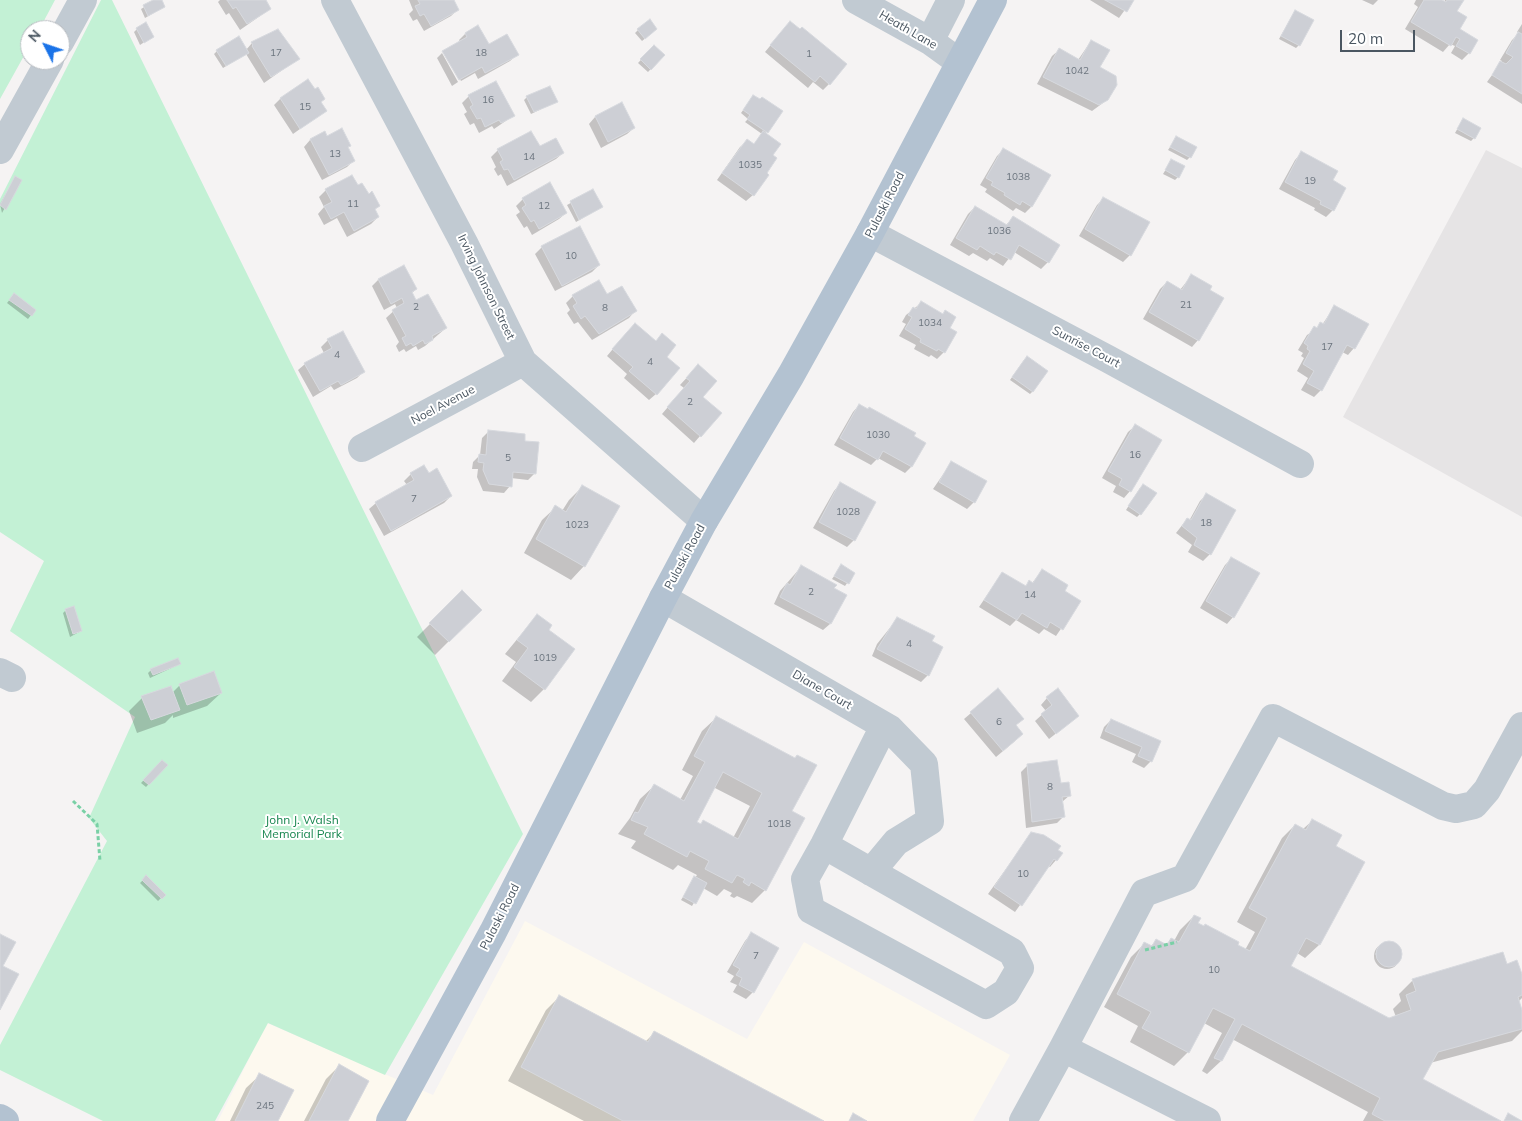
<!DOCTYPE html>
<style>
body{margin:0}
#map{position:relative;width:1522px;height:1121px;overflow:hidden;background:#f5f3f3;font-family:Mulish,sans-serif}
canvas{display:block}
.north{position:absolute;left:20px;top:20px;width:50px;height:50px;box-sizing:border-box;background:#fff;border:1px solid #b7bbc0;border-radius:50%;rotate:311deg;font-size:14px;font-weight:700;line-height:20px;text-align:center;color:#4a5661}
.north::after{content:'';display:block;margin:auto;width:18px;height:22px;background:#1a73e8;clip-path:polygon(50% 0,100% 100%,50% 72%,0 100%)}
.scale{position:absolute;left:1340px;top:30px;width:75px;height:22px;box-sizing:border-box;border:2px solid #4a5661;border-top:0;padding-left:6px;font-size:15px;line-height:18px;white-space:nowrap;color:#4a5661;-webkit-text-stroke:4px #fff;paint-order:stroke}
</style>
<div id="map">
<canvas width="1522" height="1121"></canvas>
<div class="north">N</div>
<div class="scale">20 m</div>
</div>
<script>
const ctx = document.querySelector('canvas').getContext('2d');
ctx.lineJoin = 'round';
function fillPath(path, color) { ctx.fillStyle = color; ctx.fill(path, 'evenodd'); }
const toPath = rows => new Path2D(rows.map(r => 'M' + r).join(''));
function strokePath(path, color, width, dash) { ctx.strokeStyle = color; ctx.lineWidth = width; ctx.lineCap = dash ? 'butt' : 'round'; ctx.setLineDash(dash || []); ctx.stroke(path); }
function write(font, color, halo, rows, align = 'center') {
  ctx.font = font + ' Mulish,sans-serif'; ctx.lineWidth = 4; ctx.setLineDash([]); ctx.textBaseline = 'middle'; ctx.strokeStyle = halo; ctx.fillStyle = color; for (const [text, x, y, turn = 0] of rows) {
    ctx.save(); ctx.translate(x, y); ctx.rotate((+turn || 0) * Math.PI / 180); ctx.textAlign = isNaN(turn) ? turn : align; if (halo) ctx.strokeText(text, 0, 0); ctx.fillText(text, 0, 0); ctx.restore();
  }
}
const commercial = toPath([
 [525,921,747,1039,804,942,1010,1055,973,1121,218,1121,267,1023,433,1095]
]);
const education = toPath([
 [1486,150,1522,168,1522,517,1343,417]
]);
const green = toPath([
 [0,0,55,0,39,30,30,30,30,45,0,99],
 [101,0,112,0,523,834,385,1075,268,1023,215,1121,103,1121,0,1070,0,1045,107,841,89,818,135,717,10,631,44,561,0,532,0,199]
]);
const shadow = toPath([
 [156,0,161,0,164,7,145,18,141,9],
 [220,0,264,0,270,9,240,30,229,13,226,15,218,2],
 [409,0,452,0,458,9,451,16,424,31,417,19,413,21,409,14,413,10],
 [1090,0,1132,0,1119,18],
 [1362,0,1378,0,1373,5],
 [1416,0,1439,0,1444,3,1445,0,1462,0,1455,12,1459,29,1469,53,1462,60,1451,53,1455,46,1450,44,1443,52,1405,29,1418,7,1414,4],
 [1295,11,1299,45,1296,48,1279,39],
 [1522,24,1522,104,1487,82,1502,61,1500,60,1512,40,1519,33,1517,32],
 [478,27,488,46,517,55,510,61,478,79,475,73,461,81,445,52,460,42,459,40,465,34],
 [137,29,152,37,140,45,134,32],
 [784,29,800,31,829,84,823,90,813,82,808,88,765,52],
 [638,30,653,32,642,41,635,33],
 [1091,41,1107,100,1092,111,1037,84,1052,56,1059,50,1078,60],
 [252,43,298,59,264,83,246,54,223,68,214,54,217,51,246,50],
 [654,46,664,55,648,72,638,63],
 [442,53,458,82,452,86,437,58],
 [469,96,513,116,494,129,492,126,479,133,474,123,470,125,464,114,467,112,462,103],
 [527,97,556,102,531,114,524,100],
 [281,98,320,103,325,111,293,134,274,105],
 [751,99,781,112,765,134,771,155,753,195,746,201,717,180,740,147,747,141,753,145,762,134,745,122,748,119,741,113],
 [621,104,634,128,627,134,601,148,589,124,595,117],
 [1463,119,1474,138,1471,141,1455,133],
 [324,133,327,138,347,148,354,160,347,167,322,180,304,147,310,140],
 [1176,138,1190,157,1187,160,1168,150],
 [539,148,563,153,556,159,507,186,501,174,498,176,494,169,496,167,491,157,498,150],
 [1004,149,1049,176,1031,207,1025,213,1016,208,1013,211,985,192,987,189,980,185,997,156],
 [1301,153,1333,210,1326,217,1314,210,1315,208,1279,189,1295,160],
 [1171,161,1178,177,1175,180,1163,174],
 [15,178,20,180,2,213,0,204],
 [357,187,379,206,374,210,378,217,371,224,347,237,337,218,324,225,318,214,324,207,319,197,326,190],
 [593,191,602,207,576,222,567,205],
 [1104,198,1130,255,1123,262,1079,236,1097,205],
 [523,199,566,213,559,219,532,235,527,226,524,228,516,215,520,212,516,206],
 [975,207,1005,226,1013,218,1048,262,1041,269,1014,252,1003,266,990,258,987,261,973,253,969,256,950,245,968,214],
 [542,247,599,265,592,272,555,291,535,254],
 [404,266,416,289,411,294,416,302,446,328,425,346,418,350,416,346,406,352,404,349,399,352,396,346,399,342,386,318,397,308,395,304,384,310,372,286,378,280],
 [1191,276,1198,340,1192,347,1143,319,1160,289,1167,282,1180,290],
 [573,296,607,296,635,311,629,318,592,340,578,322,574,324,567,313,570,310,566,303],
 [11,298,35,310,28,319,7,303],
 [921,303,942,315,945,312,948,328,944,352,937,359,931,355,929,357,914,349,916,345,899,336,906,324,902,322,906,315],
 [1334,307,1354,348,1348,355,1342,352,1321,390,1314,397,1301,390,1308,378,1297,371,1304,358,1301,356,1303,353,1298,350,1307,335,1322,325],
 [628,331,665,357,656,394,649,400,624,378,627,374,607,356],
 [328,340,364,371,357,378,334,390,331,386,313,397,298,370,305,364,324,353,321,347],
 [1024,360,1033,391,1030,394,1010,380],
 [692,372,702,397,700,436,694,443,662,414,684,388,680,385],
 [859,405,924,443,911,467,905,473,878,458,871,465,834,445,853,412],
 [1135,426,1130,491,1124,498,1113,492,1116,486,1102,478,1128,432],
 [488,432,523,442,535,473,528,480,511,478,510,486,504,493,483,491,477,477,478,469,472,469,473,462,480,455,482,438],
 [951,463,974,502,967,509,933,489],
 [411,474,451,496,444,503,384,536,369,509,376,503,407,485,404,481],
 [840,484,854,540,847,547,813,528,834,491],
 [582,487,584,566,571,580,524,553,542,520,556,507,562,511,569,500],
 [1140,488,1140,514,1137,517,1126,510],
 [1206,495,1210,554,1203,561,1188,552,1192,545,1176,533,1187,519,1189,521,1200,501],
 [1232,558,1233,617,1227,624,1200,608,1225,565],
 [841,566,854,573,845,586,832,579],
 [801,567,845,596,830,624,823,630,774,604,780,591],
 [1042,571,1063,591,1080,601,1056,636,1044,629,1039,634,1016,620,1010,626,979,607,1002,573,1024,587,1030,582,1032,583],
 [462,592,480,610,435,655,417,637],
 [66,610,81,631,70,637,63,613],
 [537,615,547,630,544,689,531,702,502,681,516,662,505,654],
 [897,619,931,641,928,675,921,682,872,656,877,644],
 [180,664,150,678,148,673,151,670],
 [180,685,221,693,207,706,173,718,173,715,165,723,137,733,129,711,142,698,172,693],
 [998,690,1014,726,1015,741,996,757,964,719],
 [1047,698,1078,716,1049,739,1035,721,1046,711,1041,705],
 [716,718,791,812,765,890,752,903,737,896,734,898,730,896,732,893,724,889,717,896,703,888,692,906,681,900,697,875,678,865,673,870,631,848,636,841,618,834,630,818,640,799,654,786,680,800,693,776,682,770,702,731],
 [713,787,750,806,733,838,703,822,700,825,695,822],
 [1111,720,1160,742,1151,761,1144,768,1132,762,1136,754,1100,738,1104,727],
 [162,761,166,765,146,787,141,783],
 [1028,765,1070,795,1062,802,1064,816,1057,823,1026,828,1021,772],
 [1312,821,1334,847,1363,862,1319,945,1305,958,1297,953,1289,967,1389,1020,1396,1017,1393,1009,1401,1001,1399,994,1413,980,1506,966,1522,978,1522,998,1518,1002,1522,1015,1522,1031,1512,1041,1430,1063,1422,1080,1499,1121,1363,1121,1368,1112,1232,1039,1221,1061,1207,1074,1202,1071,1222,1033,1204,1023,1188,1052,1174,1066,1130,1042,1138,1026,1104,1007,1131,957,1144,944,1150,947,1156,941,1165,946,1171,939,1174,941,1180,930,1194,916,1197,924,1245,950,1255,932,1237,922,1282,838,1295,825,1303,829],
 [1031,834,1057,850,1056,860,1050,867,1048,866,1015,912,988,894],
 [146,877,164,895,158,901,140,883],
 [751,934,753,992,746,999,733,992,737,985,730,982,734,976,727,972,745,941],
 '1374 956a13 13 0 1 1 26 0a13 13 0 1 1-26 0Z',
 [559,997,645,1042,654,1033,822,1121,584,1121,508,1081,546,1010],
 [339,1066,346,1121,304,1121,326,1079],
 [260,1075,277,1121,230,1121,246,1088]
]);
const building = toPath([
 [153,0,162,0,165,7,148,16,143,5,153,0],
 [227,0,266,0,271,9,247,24,236,7,233,9,227,0],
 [418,0,454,0,459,10,431,26,424,14,420,16,415,6,420,4,418,0],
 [1105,0,1134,0,1127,12,1105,0],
 [1424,0,1442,0,1446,2,1447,0,1464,0,1457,11,1467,17,1460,29,1478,40,1470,54,1456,46,1460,39,1456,37,1451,46,1411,22,1424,0],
 [1295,10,1314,20,1300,46,1281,36,1295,10],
 [650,19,657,29,645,39,637,29,650,19],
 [790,21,800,29,802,27,847,64,830,85,820,76,815,82,770,45,790,21],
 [146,22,154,37,144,43,136,28,146,22],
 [478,25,489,44,507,34,519,55,485,73,482,67,459,80,442,51,467,37,465,33,478,25],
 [278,29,300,59,271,77,252,46,253,45,251,42,278,29],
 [1518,32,1522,34,1522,94,1492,75,1500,61,1506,64,1513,57,1506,53,1518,32],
 [239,36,249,53,226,66,216,50,239,36],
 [1091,40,1110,50,1100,67,1116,76,1117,85,1108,100,1099,105,1043,77,1059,48,1080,60,1091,40],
 [654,45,665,55,651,70,640,59,654,45],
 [308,79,315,89,318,87,325,99,321,102,327,111,300,129,280,98,308,79],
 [496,81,515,116,501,123,499,120,485,127,481,118,477,119,470,107,473,105,468,95,496,81],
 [550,86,558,102,534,112,526,96,550,86],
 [753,95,760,99,762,97,783,111,768,133,747,119,750,115,743,110,753,95],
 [622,102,635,128,608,142,595,116,622,102],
 [1463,118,1481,128,1475,139,1457,129,1463,118],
 [342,128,351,146,348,147,355,161,329,175,310,139,325,131,327,136,342,128],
 [531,131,540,146,556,138,564,153,514,180,508,169,504,170,500,162,503,160,497,149,531,131],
 [763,131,781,144,773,155,777,158,767,173,769,175,754,196,722,173,747,139,754,144,763,131],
 [1176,136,1197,147,1191,158,1170,147,1176,136],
 [1003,148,1051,175,1032,207,1022,201,1020,205,1004,195,1005,193,991,185,993,182,986,178,1003,148],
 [1301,151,1338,171,1333,180,1346,188,1334,211,1320,204,1321,201,1285,182,1301,151],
 [1171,159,1185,166,1179,178,1165,170,1171,159],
 [352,175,358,185,362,183,369,194,372,191,380,206,375,209,379,217,354,231,344,212,331,219,324,206,332,202,325,189,352,175],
 [15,176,22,180,6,210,0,205,15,176],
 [550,182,567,213,539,229,534,220,531,222,522,208,526,205,522,198,550,182],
 [593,189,603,207,579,220,570,201,593,189],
 [1103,197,1150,222,1131,256,1085,229,1103,197],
 [975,206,1007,225,1013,216,1060,245,1049,263,1019,245,1011,260,996,252,994,255,980,246,977,250,956,238,975,206],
 [580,226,600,265,562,286,541,246,580,226],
 [404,265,417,289,412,292,416,300,428,294,447,328,432,336,433,340,425,344,423,340,413,346,411,343,406,346,402,338,406,336,392,310,404,303,402,298,391,304,378,279,404,265],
 [1191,274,1212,286,1210,290,1224,298,1199,341,1149,312,1167,281,1182,290,1191,274],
 [599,280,607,294,622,286,637,311,599,334,585,316,581,319,573,306,577,303,572,295,599,280],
 [14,293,36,310,32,316,9,300,14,293],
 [921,301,943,314,945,310,956,317,950,328,957,332,945,353,938,349,937,351,920,342,921,339,905,329,912,317,908,315,913,307,916,309,921,301],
 [1334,305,1369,324,1355,349,1347,345,1322,391,1307,383,1314,371,1303,364,1310,351,1307,349,1308,346,1304,343,1314,326,1317,328,1320,322,1324,324,1334,305],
 [635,323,656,341,662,333,676,345,667,357,680,368,657,395,629,371,633,367,612,349,635,323],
 [343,331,365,372,341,385,338,381,320,391,304,363,332,348,327,339,343,331],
 [1027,356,1048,371,1033,392,1012,377,1027,356],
 [698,364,717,381,703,397,722,413,701,437,667,407,690,381,686,378,698,364],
 [859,404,868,409,869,407,916,433,914,436,926,443,912,467,883,451,878,460,840,438,859,404],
 [1135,424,1162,440,1131,492,1119,485,1122,479,1108,471,1135,424],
 [488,430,525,434,525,441,539,442,536,474,513,472,512,487,489,484,483,470,484,463,478,462,479,454,486,455,488,430],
 [951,461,987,481,975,503,939,482,951,461],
 [424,465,429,473,437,468,452,496,391,531,375,502,414,480,410,473,424,465],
 [840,482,876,502,855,541,819,522,840,482],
 [1143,484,1157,493,1141,515,1128,506,1143,484],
 [582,485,620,506,585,567,536,539,555,505,566,512,582,485],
 [1206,493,1236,510,1211,555,1194,545,1197,538,1182,526,1187,518,1191,520,1206,493],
 [1231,557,1260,573,1234,618,1206,601,1231,557],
 [841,564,855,573,849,584,834,576,841,564],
 [801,565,837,585,834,588,847,595,831,624,780,597,787,583,790,585,801,565],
 [1042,569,1068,585,1065,591,1081,601,1063,630,1050,622,1047,628,1022,613,1017,620,984,600,1002,572,1026,586,1029,580,1033,583,1042,569],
 [462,590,482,610,449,642,429,623,462,590],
 [74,606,82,631,73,634,65,609,74,606],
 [537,614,552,625,549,630,575,649,545,690,514,667,528,648,517,640,537,614],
 [897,617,935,636,932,641,943,647,929,676,877,649,897,617],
 [178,658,181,664,153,675,150,669,178,658],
 [214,671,222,693,187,705,179,684,214,671],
 [171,686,180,710,151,720,141,696,171,686],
 [998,688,1024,719,1016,725,1023,734,1003,751,970,712,998,688],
 [1058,688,1079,716,1056,734,1041,714,1052,705,1046,697,1058,688],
 [716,716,795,758,797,755,817,765,792,811,805,818,766,891,751,882,749,886,743,882,745,879,737,875,732,883,705,869,709,861,690,851,687,857,644,834,648,827,631,820,635,812,638,813,654,784,684,801,705,762,694,756,716,716],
 [723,772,762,793,738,839,703,820,701,824,697,822,723,772],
 [1111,719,1161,741,1152,762,1138,756,1142,747,1105,731,1111,719],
 [162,760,168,765,149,785,143,780,162,760],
 [1057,760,1061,783,1069,782,1071,796,1062,797,1065,817,1032,822,1027,764,1057,760],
 [1312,819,1342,835,1336,846,1365,862,1320,945,1306,938,1291,966,1389,1018,1411,1010,1406,995,1416,991,1412,979,1503,952,1507,964,1517,960,1522,974,1522,995,1518,997,1522,1010,1522,1029,1438,1052,1423,1079,1501,1121,1385,1121,1372,1114,1380,1098,1242,1024,1222,1061,1214,1058,1235,1019,1213,1008,1189,1053,1142,1028,1151,1012,1117,994,1144,942,1152,946,1156,939,1167,945,1171,938,1179,942,1194,915,1201,918,1198,923,1204,926,1205,924,1239,942,1238,945,1250,951,1267,918,1249,908,1295,824,1306,830,1312,819],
 [1031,832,1044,835,1061,846,1058,850,1063,853,1057,861,1054,859,1022,906,994,887,1031,832],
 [146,875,166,895,162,899,142,880,146,875],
 [694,876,707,883,696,904,683,897,694,876],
 [751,932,779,948,754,993,739,985,742,978,736,975,740,969,733,965,751,932],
 [0,934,16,942,3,966,19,974,0,1010,0,934],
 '1376 954a13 13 0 1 1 26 0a13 13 0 1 1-26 0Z',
 [559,995,648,1042,654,1031,824,1121,623,1121,521,1067,559,995],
 [339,1064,369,1081,348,1121,309,1121,339,1064],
 [259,1073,294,1090,278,1121,235,1121,259,1073],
 [853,1113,867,1121,849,1121,853,1113],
 [1508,1113,1522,1121,1504,1121,1508,1113]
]);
const path = toPath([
 [73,801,97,824,100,861],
 [1145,950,1177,942]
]);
const minor = toPath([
 [335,0,464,243,523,362,704,521],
 [856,0,930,41,959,62],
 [930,41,951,0],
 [60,42,83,0],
 [0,150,50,60],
 [870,233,1108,359,1300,464],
 [362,448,523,362],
 [663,598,890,729,924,764,930,821,896,842,871,872],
 [0,672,12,678],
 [824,845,1012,952,1020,968,1006,992,986,1005,811,910,805,879,824,845,884,726],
 [1063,1048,1144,893,1185,878,1273,718,1443,806,1456,809,1474,805,1487,790,1522,726],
 [1023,1121,1063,1048,1207,1121]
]);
const major = toPath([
 [0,1118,5,1121],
 [390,1121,493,932,663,598,704,521,791,375,870,233,993,0]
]);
const numberNames = [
 ["17",276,53],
 ["18",481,53],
 ["1",809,54],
 ["1042",1077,71],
 ["16",488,100],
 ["15",305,107],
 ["13",335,154],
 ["14",529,157],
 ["1035",750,165],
 ["1038",1018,177],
 ["19",1310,181],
 ["11",353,204],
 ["12",544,206],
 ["1036",999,231],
 ["10",571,256],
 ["21",1186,305],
 ["2",416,307],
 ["8",605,308],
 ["1034",930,323],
 ["17",1327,347],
 ["4",337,355],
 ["4",650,362],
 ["2",690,402],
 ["1030",878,435],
 ["16",1135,455],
 ["5",508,458],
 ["7",414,499],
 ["1028",848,512],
 ["18",1206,523],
 ["1023",577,525],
 ["2",811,592],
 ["14",1030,595],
 ["4",909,644],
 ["1019",545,658],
 ["6",999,722],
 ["8",1050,787],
 ["1018",779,824],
 ["10",1023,874],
 ["7",756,956],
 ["10",1214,970],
 ["245",265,1106]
];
const streetNames = [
 ["Heath Lane",908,30,30],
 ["Pulaski Road",885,205,-63],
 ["Irving Johnson Street",486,287,64],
 ["Sunrise Court",1086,347,28],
 ["Noel Avenue",443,405,-28],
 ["Pulaski Road",685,557,-62],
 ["Diane Court",822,690,30],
 ["Pulaski Road",500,917,-63]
];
const parkNames = [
 ["John J. Walsh",302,820],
 ["Memorial Park",302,834]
];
fillPath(commercial, '#fdf9ef');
fillPath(education, '#e6e4e5');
fillPath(green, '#c3f1d5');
fillPath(shadow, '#0003');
fillPath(building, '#cdcfd5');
strokePath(building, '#d7d9de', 1);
strokePath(path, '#7ad0a6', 3, [4, 2.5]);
strokePath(minor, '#c1cad2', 28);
strokePath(major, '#b3c2d1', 28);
write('10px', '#6b747e', null, numberNames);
write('12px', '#4a5661', '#fff', streetNames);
write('12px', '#17864f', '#fff', parkNames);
</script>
